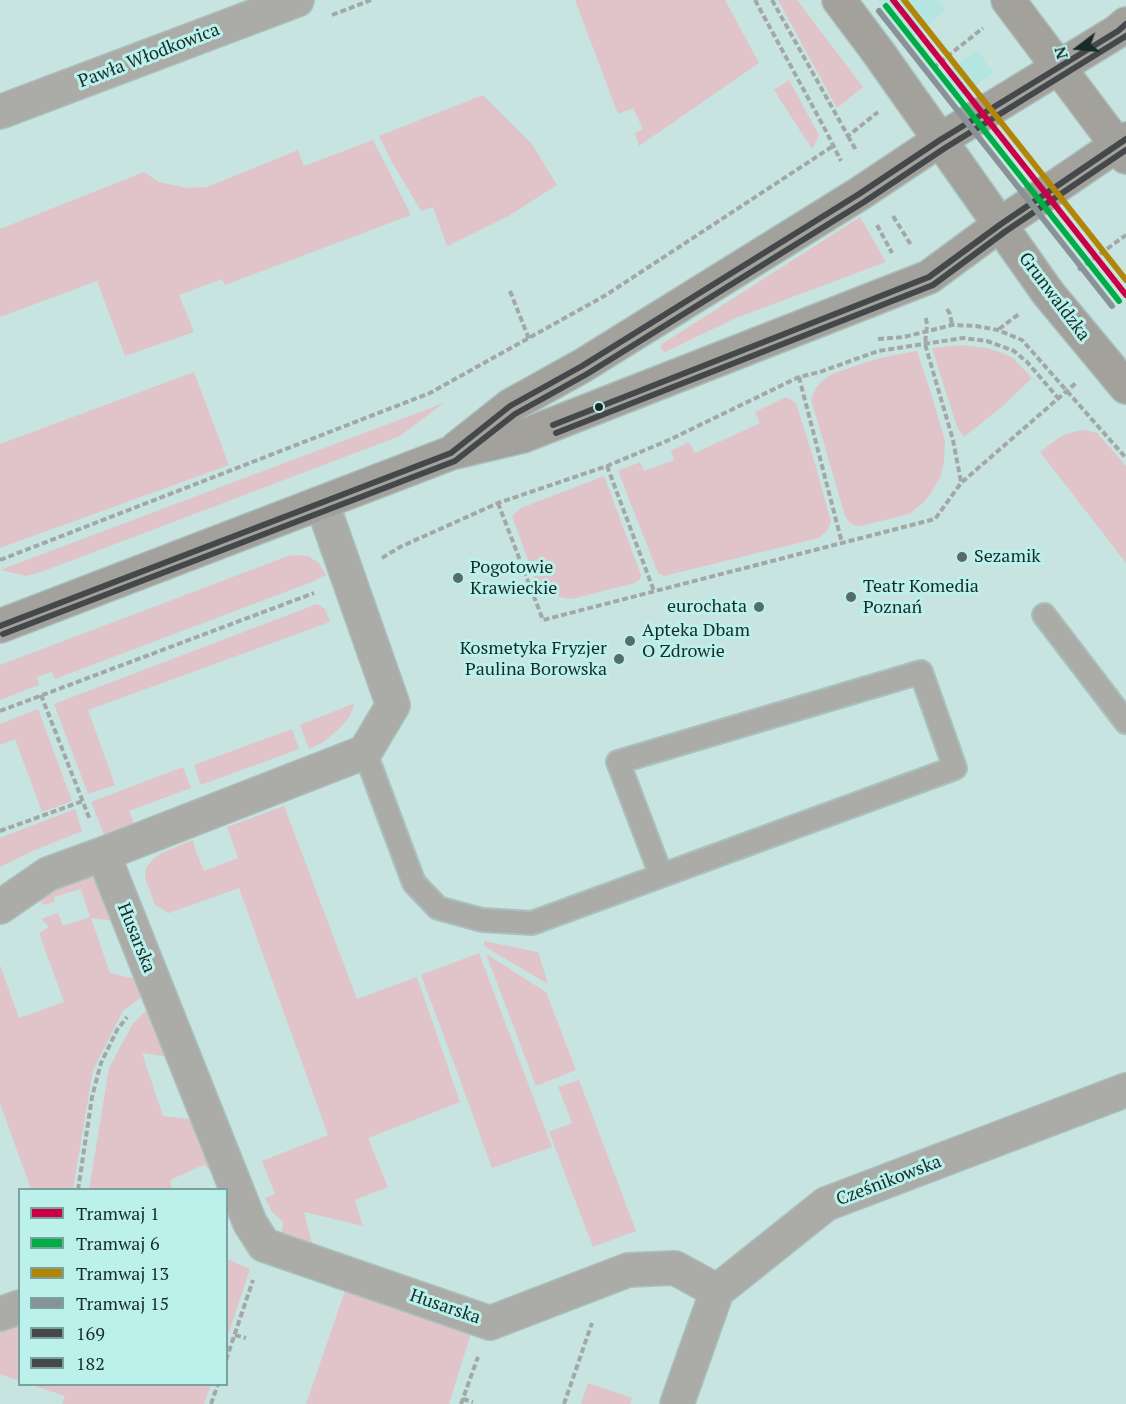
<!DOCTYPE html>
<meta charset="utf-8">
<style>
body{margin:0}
#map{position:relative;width:1126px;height:1404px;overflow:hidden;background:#c7e4e1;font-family:"PT Serif",serif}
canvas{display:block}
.legend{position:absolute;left:18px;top:1188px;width:210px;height:198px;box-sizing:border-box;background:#bbf0eb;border:2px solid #79a29e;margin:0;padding:8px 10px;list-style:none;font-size:18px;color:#172c2a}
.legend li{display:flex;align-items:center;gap:12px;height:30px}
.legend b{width:30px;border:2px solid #79a29e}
.north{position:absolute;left:1048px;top:18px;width:60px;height:60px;-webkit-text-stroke:4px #bbf0eb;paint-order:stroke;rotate:254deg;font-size:16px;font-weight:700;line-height:24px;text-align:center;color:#172c2a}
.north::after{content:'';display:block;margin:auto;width:21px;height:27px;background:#172c2a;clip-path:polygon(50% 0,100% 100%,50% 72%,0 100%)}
</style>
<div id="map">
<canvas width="1126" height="1404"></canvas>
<ul class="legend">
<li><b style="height:8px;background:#ca0047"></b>Tramwaj 1</li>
<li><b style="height:8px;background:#00ad46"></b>Tramwaj 6</li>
<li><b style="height:8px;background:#b18506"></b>Tramwaj 13</li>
<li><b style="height:8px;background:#889297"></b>Tramwaj 15</li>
<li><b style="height:8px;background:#45484a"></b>169</li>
<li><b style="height:8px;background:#45484a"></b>182</li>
</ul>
<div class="north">N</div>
</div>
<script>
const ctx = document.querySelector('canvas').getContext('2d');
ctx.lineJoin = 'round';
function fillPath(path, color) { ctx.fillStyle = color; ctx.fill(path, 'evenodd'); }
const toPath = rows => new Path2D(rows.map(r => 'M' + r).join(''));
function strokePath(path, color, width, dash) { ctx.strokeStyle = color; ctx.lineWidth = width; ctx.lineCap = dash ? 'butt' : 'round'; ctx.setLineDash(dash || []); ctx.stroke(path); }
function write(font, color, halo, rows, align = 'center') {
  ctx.font = font + ' "PT Serif",serif'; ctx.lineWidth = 6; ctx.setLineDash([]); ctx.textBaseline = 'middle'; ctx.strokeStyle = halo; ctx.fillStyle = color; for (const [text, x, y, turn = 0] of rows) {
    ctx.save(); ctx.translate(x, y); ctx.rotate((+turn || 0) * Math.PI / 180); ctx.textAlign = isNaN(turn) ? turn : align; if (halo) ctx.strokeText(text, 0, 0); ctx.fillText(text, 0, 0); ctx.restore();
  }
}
const built = toPath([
 [877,0,938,0,946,11,913,37,915,40,911,43],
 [977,50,993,72,961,97,935,74,939,71,943,76]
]);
const green = toPath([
 [575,0,725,0,759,63,639,146,635,133,643,129,633,108,618,114],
 [778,0,797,0,863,87,837,108],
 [789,80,819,135,812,149,774,90],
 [483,95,532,144,557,185,507,217,447,246,433,207,421,211,393,164,379,136],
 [373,140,411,215,225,285,222,279,179,295,194,332,125,356,97,281,0,317,0,229,144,172,159,182,186,188,207,187,298,150,304,166],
 [860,217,886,262,736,318,665,352,661,349,662,344],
 [961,345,987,348,1000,352,1013,358,1032,378,1005,404,964,437,957,427,932,348],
 [917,351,930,390,945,441,944,462,941,475,931,493,923,503,909,514,861,526,854,525,849,522,845,516,811,399,816,388,823,380,832,374,879,358],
 [194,372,229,465,0,548,0,444],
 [786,397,796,403,816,467,831,522,827,531,818,538,664,576,658,573,618,471,640,462,644,471,674,460,671,451,689,442,695,453,760,423,755,412],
 [444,403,400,436,44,571,26,576,0,570],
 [1085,430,1097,433,1126,466,1126,563,1040,452,1060,437,1072,432],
 [604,476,641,575,640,579,635,583,572,599,563,598,545,591,537,585,512,516,521,508],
 [297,555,308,556,319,563,326,575,309,583,55,679,52,672,37,677,39,685,0,700,0,665,288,556],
 [317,604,325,609,330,622,88,710,115,785,88,794,54,704],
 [355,703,349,717,340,728,322,743,309,749,300,725],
 [38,709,72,801,42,812,15,739,0,745,0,724],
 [292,729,299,749,201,785,194,765],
 [183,767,191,788,129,811,135,826,105,837,91,802],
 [284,806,357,999,417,977,460,1102,368,1138,388,1187,355,1200,363,1226,304,1212,313,1247,282,1234,283,1222,272,1212,265,1198,275,1194,262,1161,328,1135,239,888,169,913,155,905,145,878,146,868,153,859,162,853,193,840,195,849,204,871,238,858,227,827],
 [75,809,82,831,33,851,0,867,0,838],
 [86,876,96,879,125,922,91,918,110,973,145,981,150,991,123,1011,93,1070,73,1189,31,1189,0,1103,0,965,19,1018,64,1002,39,933,49,927,41,919,58,913,63,926,90,917,81,889,54,897,55,902,42,905,39,895],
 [484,941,538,952,548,984,484,946],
 [479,953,552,1147,492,1168,455,1066,421,975],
 [486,954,546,992,576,1070,536,1086],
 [155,1001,176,1058,142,1053,163,1116,200,1120,216,1167,208,1169,205,1165,196,1168,170,1180,172,1189,89,1190,109,1068,132,1025],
 [579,1080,636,1231,593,1247,549,1132,572,1123,558,1087],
 [230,1260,250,1269,227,1338,226,1262],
 [346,1288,472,1330,449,1404,306,1404],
 [19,1322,19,1381,0,1374,0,1330],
 [588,1383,632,1398,630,1404,581,1404],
 [32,1385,211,1385,204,1404,62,1404,65,1396]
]);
const path = toPath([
 [755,0,826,131,841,161],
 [772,0,848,136,878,112],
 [332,15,371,0],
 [933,68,983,28],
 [848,136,857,152],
 [893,216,911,245],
 [877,225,892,253],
 [1078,270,1126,235],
 [510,291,529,339],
 [947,309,950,314,952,325],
 [926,318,927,326,925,344,953,440,961,482],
 [999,329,1019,314],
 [878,339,904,337,952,325,976,326,998,330,1022,340,1126,458],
 [799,377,842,543],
 [607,466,654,591],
 [498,503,543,620,935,519,961,483,1076,383],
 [382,558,400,547,498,503,607,466,669,440,799,377,820,372,878,351,963,338,987,341,1014,351,1027,362,1059,399],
 [0,560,430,393,606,295,833,146],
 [41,695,90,820],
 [0,711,314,593],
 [0,831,83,801],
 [78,1190,92,1097,101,1063,117,1030,127,1017],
 [235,1335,246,1338],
 [226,1360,253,1280],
 [463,1399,473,1402],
 [211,1404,218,1384],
 [461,1404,478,1357],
 [564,1404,592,1323]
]);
const lane = toPath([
 [1044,615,1126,722],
 [365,752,414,883,438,908,482,920,532,923,955,768,921,672,618,762,661,875]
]);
const street = toPath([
 [0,112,297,0],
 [103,854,250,1223,264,1245,490,1323,628,1270,675,1268,717,1291],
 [0,907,48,874,103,854,365,752,393,705,322,503],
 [0,1314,20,1307],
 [677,1404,717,1291,826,1204,1126,1090]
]);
const secondary = toPath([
 [839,0,878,52,1048,293,1126,387],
 [1008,0,1126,157],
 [457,448,510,406,582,366,859,194,940,140,1118,31,1126,24],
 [0,626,451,453,523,436,929,277,1001,224,1126,139]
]);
const bus1 = toPath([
 [553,425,929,277,1001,224,1126,139],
 [0,626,451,453,510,406,582,366,859,194,940,140,1118,31,1126,24]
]);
const bus2 = toPath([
 [556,433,933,285,1006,231,1126,150],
 [3,634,455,461,515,414,587,374,864,202,945,148,1126,36]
]);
const tram1 = toPath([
 [893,0,1126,295]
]);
const tram2 = toPath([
 [886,6,1119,301]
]);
const tram3 = toPath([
 [904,0,1126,280]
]);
const tram4 = toPath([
 [879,11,1112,306]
]);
const markers = [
 [599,407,5,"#172c2a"],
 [962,557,6,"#556c6a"],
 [458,578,6,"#556c6a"],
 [851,597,6,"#556c6a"],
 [759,607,6,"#556c6a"],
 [630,641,6,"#556c6a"],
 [619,659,6,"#556c6a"]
];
const streetNames = [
 ["Pawła Włodkowica",149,56,-21],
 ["Grunwaldzka",1054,297,53],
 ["Husarska",136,938,68],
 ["Cześnikowska",889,1181,-21],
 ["Husarska",445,1307,19]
];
const poiNames = [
 ["Sezamik",974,557],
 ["Pogotowie",470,568],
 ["Krawieckie",470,589],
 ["Teatr Komedia",863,587],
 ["Poznań",863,608],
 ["eurochata",747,607,"right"],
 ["Apteka Dbam",642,631],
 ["O Zdrowie",642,652],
 ["Kosmetyka Fryzjer",607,649,"right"],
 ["Paulina Borowska",607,670,"right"]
];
fillPath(built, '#b5e5e0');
fillPath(green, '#e0c4c9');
strokePath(lane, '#aac0be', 26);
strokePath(street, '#aac0be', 36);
strokePath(secondary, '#aac0be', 36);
strokePath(path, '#a2a8a5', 4, [6, 3]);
strokePath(lane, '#abaca7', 22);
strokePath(street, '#abaca7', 33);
strokePath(secondary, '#a2a19b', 33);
strokePath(bus1, '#45484a', 6);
strokePath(bus2, '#45484a', 6);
strokePath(tram1, '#ca0047', 6);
strokePath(tram2, '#00ad46', 6);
strokePath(tram3, '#b18506', 6);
strokePath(tram4, '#889297', 6);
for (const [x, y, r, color] of markers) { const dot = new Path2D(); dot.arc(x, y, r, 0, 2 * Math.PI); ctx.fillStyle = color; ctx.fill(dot); strokePath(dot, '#bbf0eb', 2); }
write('18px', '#172c2a', '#bbf0eb', streetNames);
write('18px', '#172c2a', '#bbf0eb', poiNames, 'left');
</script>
